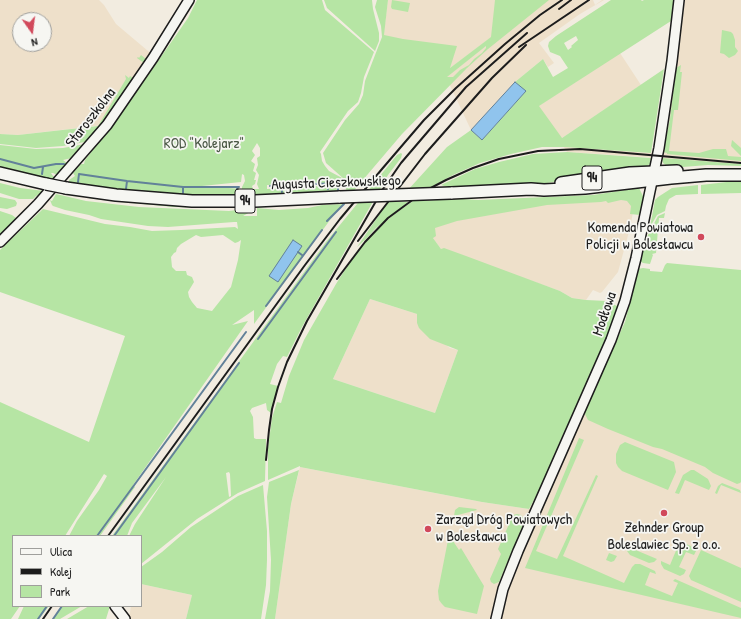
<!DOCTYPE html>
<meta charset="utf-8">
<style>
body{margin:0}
#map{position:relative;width:741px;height:619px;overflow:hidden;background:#f2ece0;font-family:"Patrick Hand",sans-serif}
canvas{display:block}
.legend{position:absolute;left:12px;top:535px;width:130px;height:72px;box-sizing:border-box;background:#f6f6f2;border:1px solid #9f9f9c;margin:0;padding:5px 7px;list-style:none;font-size:12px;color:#1c1c1c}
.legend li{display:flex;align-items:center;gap:8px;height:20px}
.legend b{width:20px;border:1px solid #9f9f9c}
.north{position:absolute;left:12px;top:12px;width:40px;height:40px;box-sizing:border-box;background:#f6f6f2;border:1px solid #9f9f9c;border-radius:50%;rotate:166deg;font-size:11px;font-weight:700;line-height:16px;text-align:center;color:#1c1c1c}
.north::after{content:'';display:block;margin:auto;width:14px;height:18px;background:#d1495b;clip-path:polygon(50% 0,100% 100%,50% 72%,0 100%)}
</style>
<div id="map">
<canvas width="741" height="619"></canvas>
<ul class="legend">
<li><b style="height:5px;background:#f6f6f2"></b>Ulica</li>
<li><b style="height:5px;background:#1c1c1c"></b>Kolej</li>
<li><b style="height:11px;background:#b6e5a4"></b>Park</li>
</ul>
<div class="north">N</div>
</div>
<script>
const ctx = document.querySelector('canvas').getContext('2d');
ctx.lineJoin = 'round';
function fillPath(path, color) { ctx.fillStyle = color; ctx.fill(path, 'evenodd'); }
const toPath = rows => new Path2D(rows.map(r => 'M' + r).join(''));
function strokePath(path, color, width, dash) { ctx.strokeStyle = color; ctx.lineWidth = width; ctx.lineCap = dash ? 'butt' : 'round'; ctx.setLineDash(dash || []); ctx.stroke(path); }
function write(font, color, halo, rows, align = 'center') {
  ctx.font = font + ' "Patrick Hand",sans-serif'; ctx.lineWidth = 3.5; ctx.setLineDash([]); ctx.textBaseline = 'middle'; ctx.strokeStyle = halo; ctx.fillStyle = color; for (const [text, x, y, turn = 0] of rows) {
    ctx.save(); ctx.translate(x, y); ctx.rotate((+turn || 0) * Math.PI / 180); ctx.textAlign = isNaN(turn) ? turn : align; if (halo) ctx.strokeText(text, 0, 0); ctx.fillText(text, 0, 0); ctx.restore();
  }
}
const built = toPath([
 [0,0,99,0,104,5,116,24,154,56,104,125,18,135,0,134],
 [20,20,44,20,44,44,20,44],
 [388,0,537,0,508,25,442,74,380,63],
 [544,0,593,0,595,5,602,0,604,0,580,14,539,43,554,63,548,67,543,59,515,82,471,130,446,77],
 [685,0,741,0,741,166,662,159,662,158,567,152,538,106,620,53,641,85,562,138,565,147,663,154,666,143],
 [616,199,635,202,630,228,618,272,602,292,600,293,593,290,586,300,572,298,560,291,441,249,412,210],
 [370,299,417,314,417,323,450,348,458,350,435,413,333,379],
 [580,395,741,464,741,619,275,619,291,504,300,467,482,502,529,509,540,489],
 [141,584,192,595,186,619,129,619,131,606,141,606]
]);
const green = toPath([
 [197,0,322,0,325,10,374,52,364,77,361,93,358,102,348,111,320,152,321,154,322,161,325,166,329,171,344,179,326,163,323,153,345,120,359,104,363,95,365,81,382,37,381,26,375,7,377,0,388,0,384,35,403,39,457,46,450,68,491,37,495,0,549,0,488,49,467,68,402,134,351,194,347,192,345,186,338,184,267,185,267,189,338,185,340,192,285,197,165,196,69,184,69,180,75,176,73,173,81,164,84,164,85,160,115,122,158,61,188,18],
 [486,46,486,48,482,53,474,59,469,65,460,70,453,77,447,77],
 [257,143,260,148,260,156,257,158,258,165,256,170,259,175,257,184,259,189,253,189,252,186,255,184,256,180,254,180,256,173,253,171,255,164,251,161,255,155,252,151],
 [242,174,244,175,245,181,242,187,242,189,202,186,241,182],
 [324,0,372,0,373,9,379,33,379,41,375,51,327,8],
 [392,0,410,3,408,12,392,9,391,7],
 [611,0,641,0,642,1,644,0,674,0,671,21,539,106,562,138,664,69,651,153,565,147,542,147,511,154,480,163,453,175,426,190,407,191,447,147,471,130,482,140,525,92,515,82,543,59,553,77,568,68,560,56,550,52,548,46,549,42,556,36],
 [576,36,578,40,571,46,572,47,568,50,564,43],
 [722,30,731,32,733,34,735,40,735,47,738,51,735,55,729,58,724,54,720,53],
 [141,55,146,59,146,64,104,125,90,141,63,146,36,148,0,144,0,134,18,135,98,126,126,79,125,75,129,78,130,76,133,78,144,63,137,58,138,57,139,58],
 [681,65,680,72,682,72,678,110,674,110,669,151,699,153,713,149,726,149,728,156,741,157,741,161,667,154,667,153,663,152,670,119,676,68],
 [732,140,741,148,741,156,731,146],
 [85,144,76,157,63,160,67,163,68,165,57,175,53,173,51,173,53,176,55,177,54,182,0,170,0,145,36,149,63,148],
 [567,152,651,158,650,164,645,167,541,184,454,189,441,185,475,169,499,162,533,154],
 [401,153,402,154,401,158,388,175,302,327,287,357,283,356,277,364,270,384,278,386,271,413,267,410,266,403,252,408,250,411,253,417,254,438,256,439,266,439,265,481,238,493,197,519,141,564,141,536,129,536,135,524,166,477,132,523,127,536,112,536,326,242,397,155],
 [229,472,230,474,231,496,229,497,226,473],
 [662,158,741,164,741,166,708,165,670,168,670,166,667,166,663,163],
 [735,181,741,181,741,193,701,194,701,185],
 [0,183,20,188,44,191,42,193,36,196,33,199,19,199,0,193],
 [698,185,698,194,676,195,669,199,666,206,665,211,657,215,650,227,655,200,658,197,672,188],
 [639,188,644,198,640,215,630,214,631,206,627,201,621,200,608,203,606,201,601,202,547,205,457,221,435,228,436,236,433,238,441,249,444,248,466,256,560,291,572,298,586,300,607,301,619,307,599,354,554,455,540,489,529,509,482,502,300,467,300,466,268,480,268,448,272,418,277,402,281,403,289,376,304,340,336,284,357,251,375,232,392,216,413,201,463,199,478,200,593,195],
 [370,299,417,314,417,323,419,328,430,339,458,350,435,413,333,379],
 [56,194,86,201,139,207,229,211,252,208,252,211,243,216,257,216,257,208,279,210,308,208,322,205,344,204,330,220,254,324,254,310,232,325,248,321,133,485,135,487,100,536,69,536,77,521,99,490,107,476,104,474,65,536,13,536,13,606,20,606,11,619,0,619,0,402,89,442,125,336,0,292,0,250,43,209,105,224,130,227,152,231,181,230,235,227,238,229,237,222,234,222,168,227,148,226,101,219,89,215,65,210,53,206,52,205,50,200,52,201],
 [196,235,201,237,223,235,235,243,238,242,241,240,238,260,231,287,212,311,197,308,192,302,189,297,188,292,194,282,192,277,187,275,186,271,176,271,172,267,171,257,174,253,176,252,177,248,181,244],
 [78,194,244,205,229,208,174,207,112,201,88,198],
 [0,197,15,200,17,203,16,206,7,209,0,208],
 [388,202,408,202,376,228,366,239,357,247],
 [0,211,12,215,16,218,0,237],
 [665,213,664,218,659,218,656,253,652,254,653,255,650,264,643,263,640,261,648,235,658,216],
 [667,263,741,270,741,482,740,483,737,484,713,473,705,467,662,449,653,447,608,429,588,420,585,414,586,407,625,322,638,269,643,268,650,269,650,271,662,272,665,265],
 [579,438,584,440,536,551,557,559,596,475,598,476,563,556,624,583,632,567,635,564,640,564,655,571,656,574,650,572,645,585,672,596,678,583,673,581,675,579,741,608,741,618,525,568],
 [625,442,674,462,676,472,668,490,622,471,618,467,616,463,616,454,620,445],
 [299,470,291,504,275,619,265,619,270,591,271,560,267,497,269,482],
 [691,470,694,470,708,479,711,486,709,490,685,480,679,494,675,493,683,475],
 [722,483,740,490,741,493,721,485,717,494,715,493,718,486],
 [263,485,267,531,267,560,266,585,261,619,186,619,192,595,141,584,141,567,162,552,191,527,238,496],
 [459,507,476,509,477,510,454,516,455,510],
 [517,514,521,515,525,520,499,582,494,584,491,582,490,579,501,554,498,549,513,515],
 [449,535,459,550,461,548,484,586,477,614,445,607,442,604,439,600,438,591],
 [680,541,697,549,694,555,686,552,679,567,686,570,684,574,680,576,664,569,661,564,661,561,670,565],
 [626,546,657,559,654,562,649,563,630,555,627,551],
 [701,550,741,568,741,602,691,580,689,576],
 [609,553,617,556,614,561,611,562,606,560],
 [24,606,49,606,39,619,18,619],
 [62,606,82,606,60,619,53,619],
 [89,606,110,606,106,619,67,619]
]);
const water = toPath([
 [515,82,526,91,482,140,471,130,515,82],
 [293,240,302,246,278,282,269,276,293,240]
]);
const stream = toPath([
 [0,159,34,168,56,164,64,164],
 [42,174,43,167],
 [78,182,79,174,127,181,183,187,239,187],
 [327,184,328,189],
 [281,185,282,192],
 [287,185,287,192],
 [270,186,338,183,338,190],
 [237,188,237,194],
 [126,189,127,181],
 [183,193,183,187],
 [327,221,344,204],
 [298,252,302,255],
 [266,306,322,230],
 [258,339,336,232],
 [97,536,246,332],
 [114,536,239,363],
 [38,619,47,606],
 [53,619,62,606]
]);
const minor = toPath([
 [0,242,38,204,107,125,153,58,189,0],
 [115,606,125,619],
 [496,619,503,589,518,551,611,340,625,301,636,258,659,148,672,61,679,0]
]);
const major = toPath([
 [0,173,46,184],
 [561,183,630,173,677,171],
 [66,188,116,195,192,201,255,201,340,197],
 [451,193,531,189,544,190,585,188,671,178,706,175,741,175]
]);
const rail = toPath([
 [559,9,571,0],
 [519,47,589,0],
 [358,241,425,154,492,78,526,45],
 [337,279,365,242,388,218,407,204,425,191,446,180,473,168,499,159,538,151,580,149,741,163],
 [266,460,269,430,272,409,278,387,287,362,307,321,383,189,401,163,466,87,527,33],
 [108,536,305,265,340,219,382,169,424,120,456,88,505,44,540,15,562,0],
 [43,619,52,606]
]);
const majorBridge = toPath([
 [46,184,66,188],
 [340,197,451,193]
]);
const markers = [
 [701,237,4,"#d1495b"],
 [664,513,4,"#d1495b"],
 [428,529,4,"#d1495b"]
];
const shields = [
 [592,178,20],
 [245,201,20]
];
const shieldNames = [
 ["94",592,178],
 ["94",245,201]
];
const streetNames = [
 ["Staroszkolna",91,118,-52],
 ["Augusta Cieszkowskiego",336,183,-2],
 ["Modłowa",605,314,-71]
];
const parkNames = [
 ["ROD \"Kolejarz\"",204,144]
];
const poiNames = [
 ["Komenda Powiatowa",693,228],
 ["Policji w Bolesławcu",693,245],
 ["Zarząd Dróg Powiatowych",436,520,"left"],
 ["w Bolesławcu",436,537,"left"],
 ["Zehnder Group",664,528,"center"],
 ["Boleslawiec Sp. z o.o.",664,545,"center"]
];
fillPath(built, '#eee0ca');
fillPath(green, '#b6e5a4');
fillPath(water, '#90c4ed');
strokePath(water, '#628199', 1);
strokePath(stream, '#628199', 2);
strokePath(minor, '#1c1c1c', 12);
strokePath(major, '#1c1c1c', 14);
strokePath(minor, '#f6f6f2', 9);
strokePath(major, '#f6f6f2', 11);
strokePath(rail, '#1c1c1c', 2);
strokePath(majorBridge, '#1c1c1c', 14, []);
strokePath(majorBridge, '#f6f6f2', 11);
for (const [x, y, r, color] of markers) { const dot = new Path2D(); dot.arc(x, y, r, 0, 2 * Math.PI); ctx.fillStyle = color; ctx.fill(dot); strokePath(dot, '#f6f6f2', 1.5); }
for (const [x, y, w] of shields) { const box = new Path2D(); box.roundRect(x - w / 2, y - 12, w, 24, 3); ctx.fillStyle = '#f6f6f2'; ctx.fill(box); strokePath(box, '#1c1c1c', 1); }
write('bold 14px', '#1c1c1c', null, shieldNames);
write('15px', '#1c1c1c', '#f6f6f2', streetNames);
write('15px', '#4a5845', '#f6f6f2', parkNames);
write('15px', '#1c1c1c', '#f6f6f2', poiNames, 'right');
</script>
